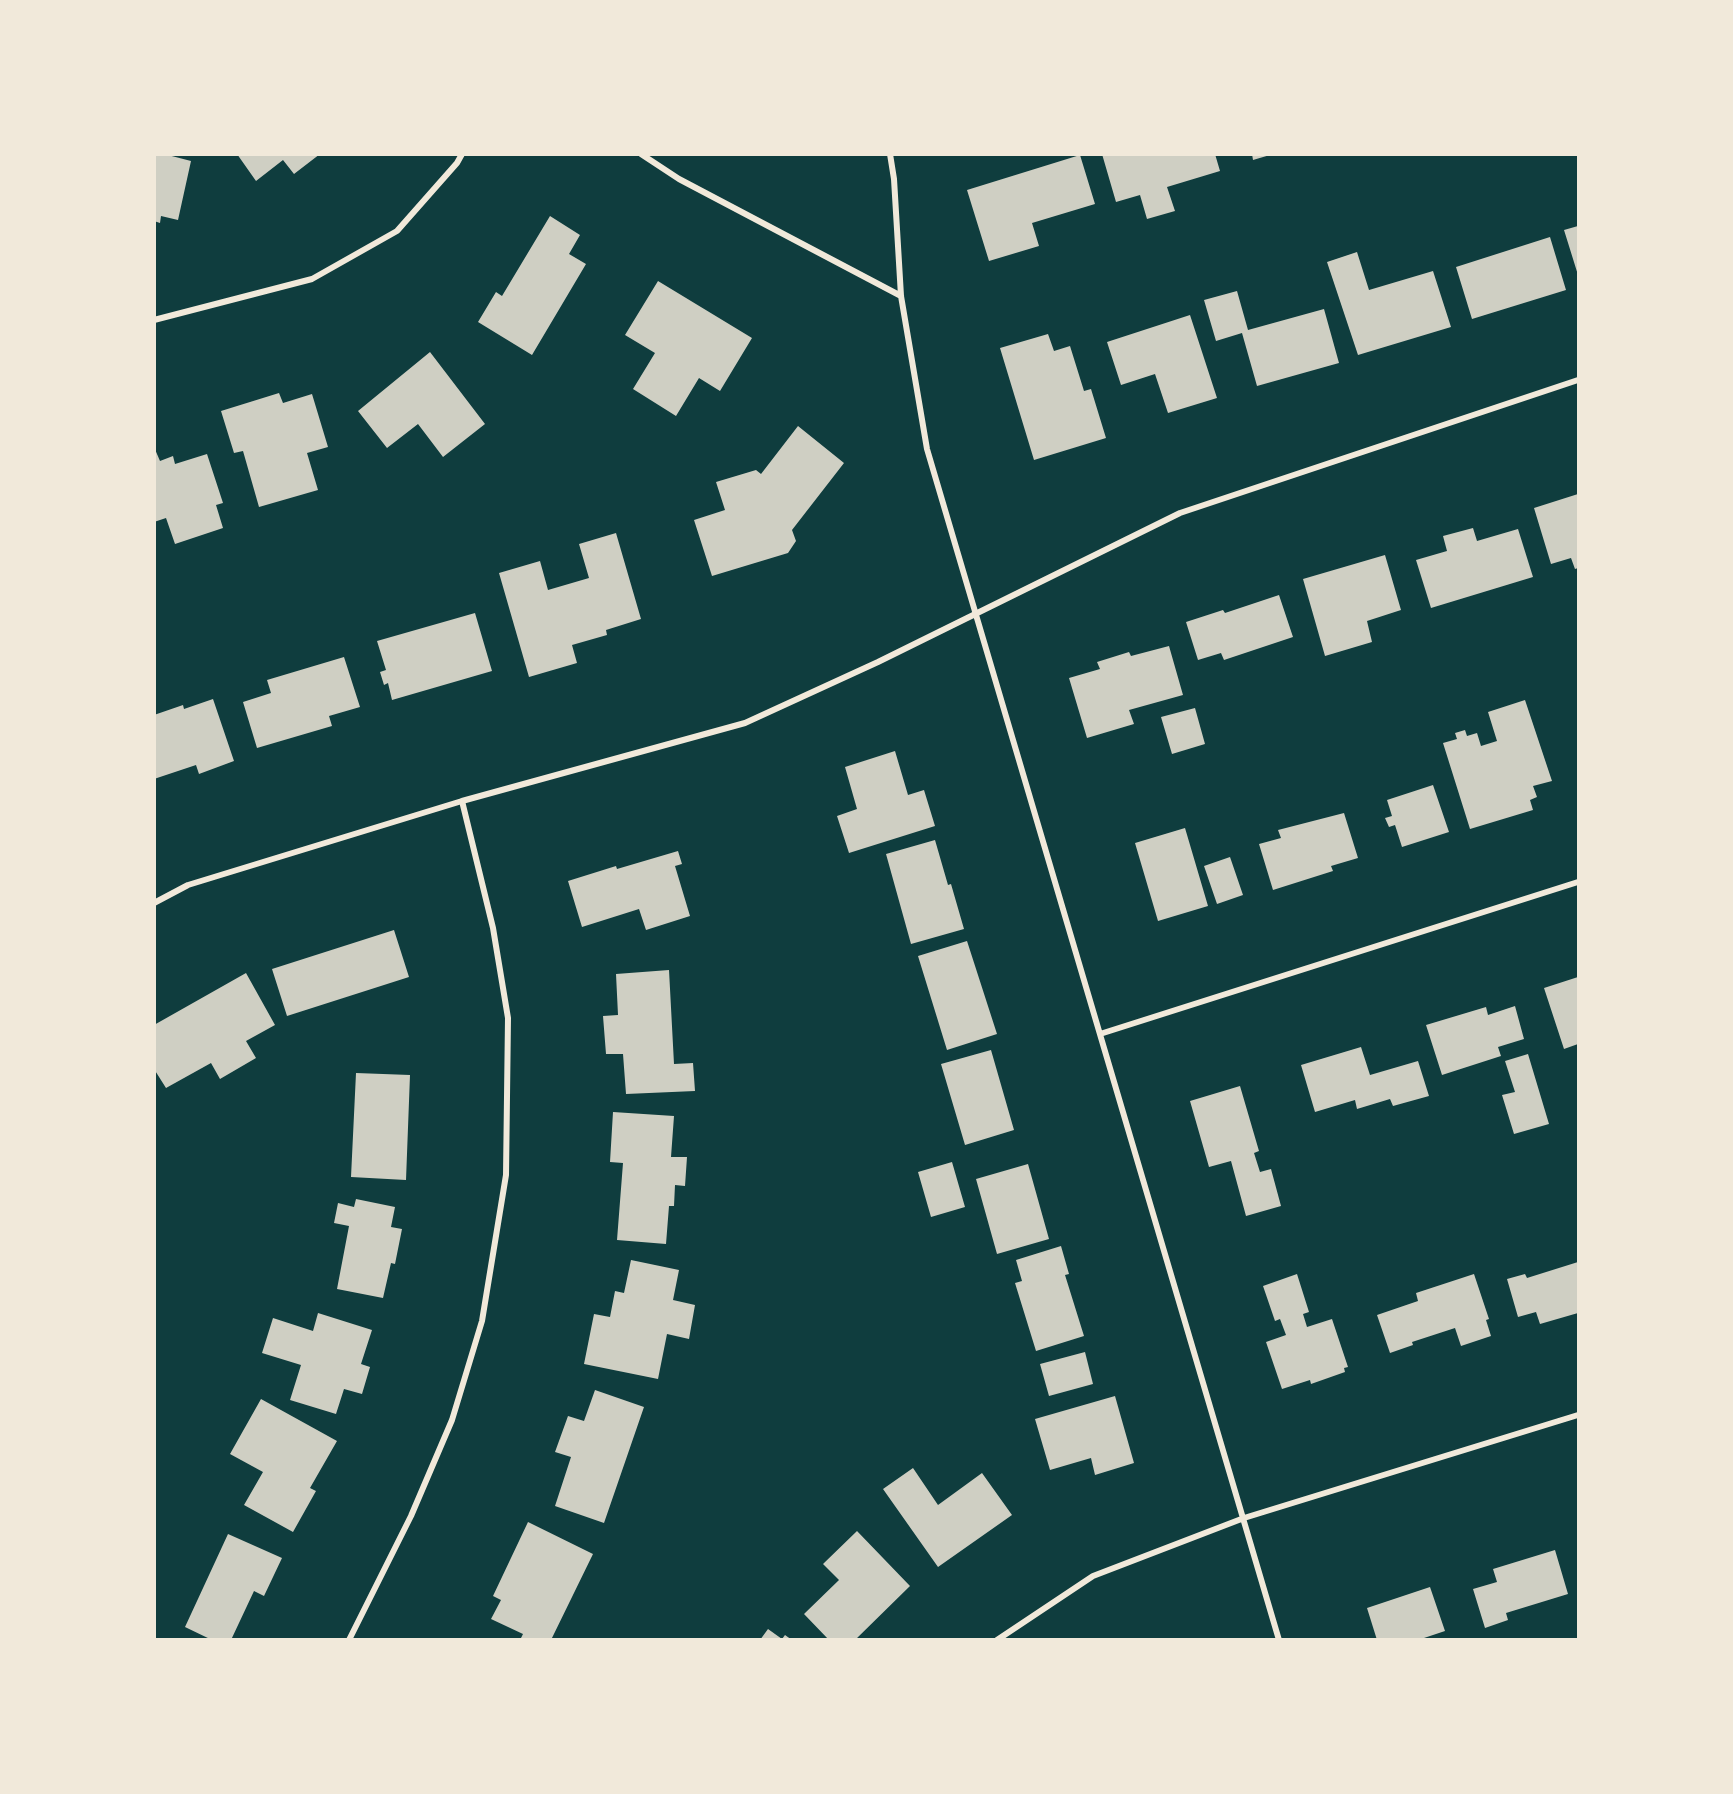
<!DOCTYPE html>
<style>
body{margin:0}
#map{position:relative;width:1733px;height:1794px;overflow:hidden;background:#0f3d3e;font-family:"Zilla Slab",serif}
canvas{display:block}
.frame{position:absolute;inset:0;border:156px solid #f1e9da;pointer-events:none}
</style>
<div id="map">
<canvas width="1733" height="1794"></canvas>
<div class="frame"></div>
</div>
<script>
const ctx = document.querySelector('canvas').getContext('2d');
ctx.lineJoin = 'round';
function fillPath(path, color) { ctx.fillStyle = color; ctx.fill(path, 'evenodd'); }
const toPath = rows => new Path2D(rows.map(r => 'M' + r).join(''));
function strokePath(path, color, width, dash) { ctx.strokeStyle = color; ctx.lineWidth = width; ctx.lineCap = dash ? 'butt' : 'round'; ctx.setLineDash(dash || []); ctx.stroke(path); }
const building = toPath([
 [154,154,164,154,191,161,178,220,161,216,160,223,154,221],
 [237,154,320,154,294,174,283,160,256,181],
 [1102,154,1215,154,1220,171,1167,187,1175,211,1147,219,1140,195,1116,202],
 [1252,154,1270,154,1270,155,1253,160],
 [1080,155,1095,204,1032,223,1039,246,989,261,967,190],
 [550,216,580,235,569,254,586,264,532,355,478,322,496,292,502,296],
 [1578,226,1578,275,1564,230],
 [1550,237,1566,290,1472,319,1456,267],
 [1357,252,1369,290,1433,271,1451,327,1358,355,1327,262],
 [658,281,752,338,720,391,699,378,676,416,633,389,655,353,625,335],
 [1237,291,1248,330,1324,309,1339,363,1257,386,1242,333,1216,341,1204,300],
 [1190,315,1217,398,1168,413,1155,374,1121,385,1107,342],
 [1048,334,1054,351,1070,346,1084,391,1091,389,1106,438,1034,460,1000,348],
 [430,352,485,424,443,457,418,424,387,448,358,411],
 [279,393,283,403,312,394,328,447,307,453,318,490,259,507,243,451,234,453,221,411],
 [798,426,844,463,792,530,796,541,788,553,712,576,694,520,725,510,716,482,756,470,761,474],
 [154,447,160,461,173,456,175,464,207,454,223,503,216,505,223,528,175,544,166,518,154,522],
 [1578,494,1578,568,1575,569,1571,558,1551,564,1534,508],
 [1473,528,1477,541,1518,529,1533,577,1431,608,1416,560,1447,551,1443,536],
 [616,533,641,619,606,630,607,635,572,645,577,663,529,677,499,573,540,561,548,590,589,578,579,544],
 [1385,555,1401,610,1367,621,1372,642,1325,656,1303,579],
 [1279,595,1293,637,1224,660,1221,653,1198,660,1186,622,1223,610,1225,613],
 [475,613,492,671,392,700,388,683,384,685,380,672,386,670,377,641],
 [1169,646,1183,695,1129,710,1134,724,1087,738,1069,678,1100,669,1097,662,1129,652,1131,656],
 [344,657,360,707,329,716,332,726,257,748,243,702,271,693,267,680],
 [213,699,234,761,199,774,196,765,154,779,154,715,183,705,184,709],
 [1525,700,1552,781,1533,786,1537,797,1530,800,1533,810,1470,829,1443,743,1457,739,1455,733,1465,730,1467,736,1477,733,1481,746,1497,741,1488,712],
 [1195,708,1205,744,1172,754,1161,717],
 [895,751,908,795,924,790,935,826,849,853,837,816,857,809,845,767],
 [1433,785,1449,832,1402,847,1395,825,1389,827,1385,818,1392,816,1387,800],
 [1344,813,1358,858,1331,866,1333,871,1273,890,1259,844,1281,838,1278,830],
 [1185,828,1208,906,1158,921,1135,843],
 [935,840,948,885,951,884,964,929,911,944,886,854],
 [678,851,682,864,675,866,690,916,646,930,639,909,582,927,568,881,616,866,617,869],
 [1230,857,1243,895,1217,904,1204,866],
 [394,930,409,977,287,1016,272,969],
 [967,941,997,1034,947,1050,918,956],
 [669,970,674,1064,693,1063,695,1091,626,1094,623,1054,606,1054,603,1016,618,1015,616,974],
 [246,973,275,1025,246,1041,256,1058,220,1079,211,1063,166,1088,154,1069,154,1025],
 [1578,977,1578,1044,1564,1049,1544,988],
 [1515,1006,1524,1039,1498,1047,1501,1056,1442,1075,1426,1025,1486,1007,1488,1015],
 [1361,1047,1370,1075,1418,1061,1429,1096,1393,1106,1390,1099,1357,1109,1355,1100,1315,1112,1301,1065],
 [991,1050,1014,1130,965,1145,941,1064],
 [1528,1054,1549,1124,1514,1134,1502,1095,1515,1092,1505,1061],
 [356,1073,410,1075,406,1180,351,1177],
 [1240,1086,1259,1151,1254,1153,1260,1172,1271,1169,1281,1206,1246,1216,1231,1161,1209,1167,1190,1101],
 [613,1112,674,1116,671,1157,687,1157,685,1186,675,1185,674,1206,669,1206,666,1244,617,1240,623,1163,610,1162],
 [952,1162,965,1207,931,1217,918,1172],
 [1028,1164,1049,1239,997,1254,976,1179],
 [356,1199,395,1207,391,1227,402,1229,395,1264,391,1263,383,1298,337,1289,349,1226,334,1223,338,1203,354,1207],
 [1061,1246,1069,1274,1065,1275,1084,1336,1036,1351,1015,1283,1022,1281,1016,1260],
 [631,1260,679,1270,673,1300,695,1305,689,1339,667,1334,658,1379,584,1364,594,1314,610,1317,615,1291,624,1293],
 [1578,1262,1578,1313,1540,1324,1536,1312,1518,1317,1507,1279,1525,1274,1527,1278],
 [1297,1274,1309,1312,1303,1314,1307,1327,1332,1319,1348,1367,1344,1368,1345,1372,1311,1384,1310,1380,1282,1389,1266,1342,1286,1335,1280,1319,1275,1321,1263,1286],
 [1474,1274,1489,1319,1486,1320,1491,1336,1461,1346,1455,1328,1412,1342,1413,1345,1390,1353,1377,1315,1418,1301,1416,1293],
 [318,1313,372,1330,361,1364,370,1367,362,1394,344,1389,336,1414,290,1400,301,1365,262,1353,273,1318,313,1331],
 [1085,1352,1093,1384,1049,1396,1040,1364],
 [595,1390,644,1407,604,1523,555,1506,571,1457,555,1452,568,1416,584,1421],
 [1115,1396,1134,1463,1095,1475,1091,1458,1050,1470,1035,1419],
 [261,1399,337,1441,310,1488,316,1491,293,1532,244,1505,263,1472,230,1454],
 [913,1468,938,1505,982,1473,1012,1515,938,1567,883,1489],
 [528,1522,593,1554,551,1640,520,1640,523,1634,491,1619,501,1600,493,1596],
 [857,1531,910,1586,855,1640,829,1640,804,1614,839,1580,823,1564],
 [228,1534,282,1558,264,1596,254,1591,231,1640,212,1640,185,1627],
 [1555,1550,1568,1594,1506,1613,1508,1620,1485,1628,1473,1589,1497,1582,1493,1569],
 [1430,1587,1445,1631,1418,1640,1377,1640,1367,1608],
 [768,1629,782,1639,785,1635,792,1640,760,1640]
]);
const minor = toPath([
 [641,154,679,179,901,296],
 [890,154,894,179,901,296,927,449,1279,1640],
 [154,320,312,279,397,231,457,163,462,154],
 [154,903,188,885,462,801,745,723,878,662,1180,513,1578,380],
 [1100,1034,1578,882],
 [349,1640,411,1516,452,1420,482,1321,506,1175,508,1018,493,928,462,801],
 [997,1640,1093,1576,1244,1518,1578,1415]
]);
fillPath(building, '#cfcfc3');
strokePath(minor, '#f1e9da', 6);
</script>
